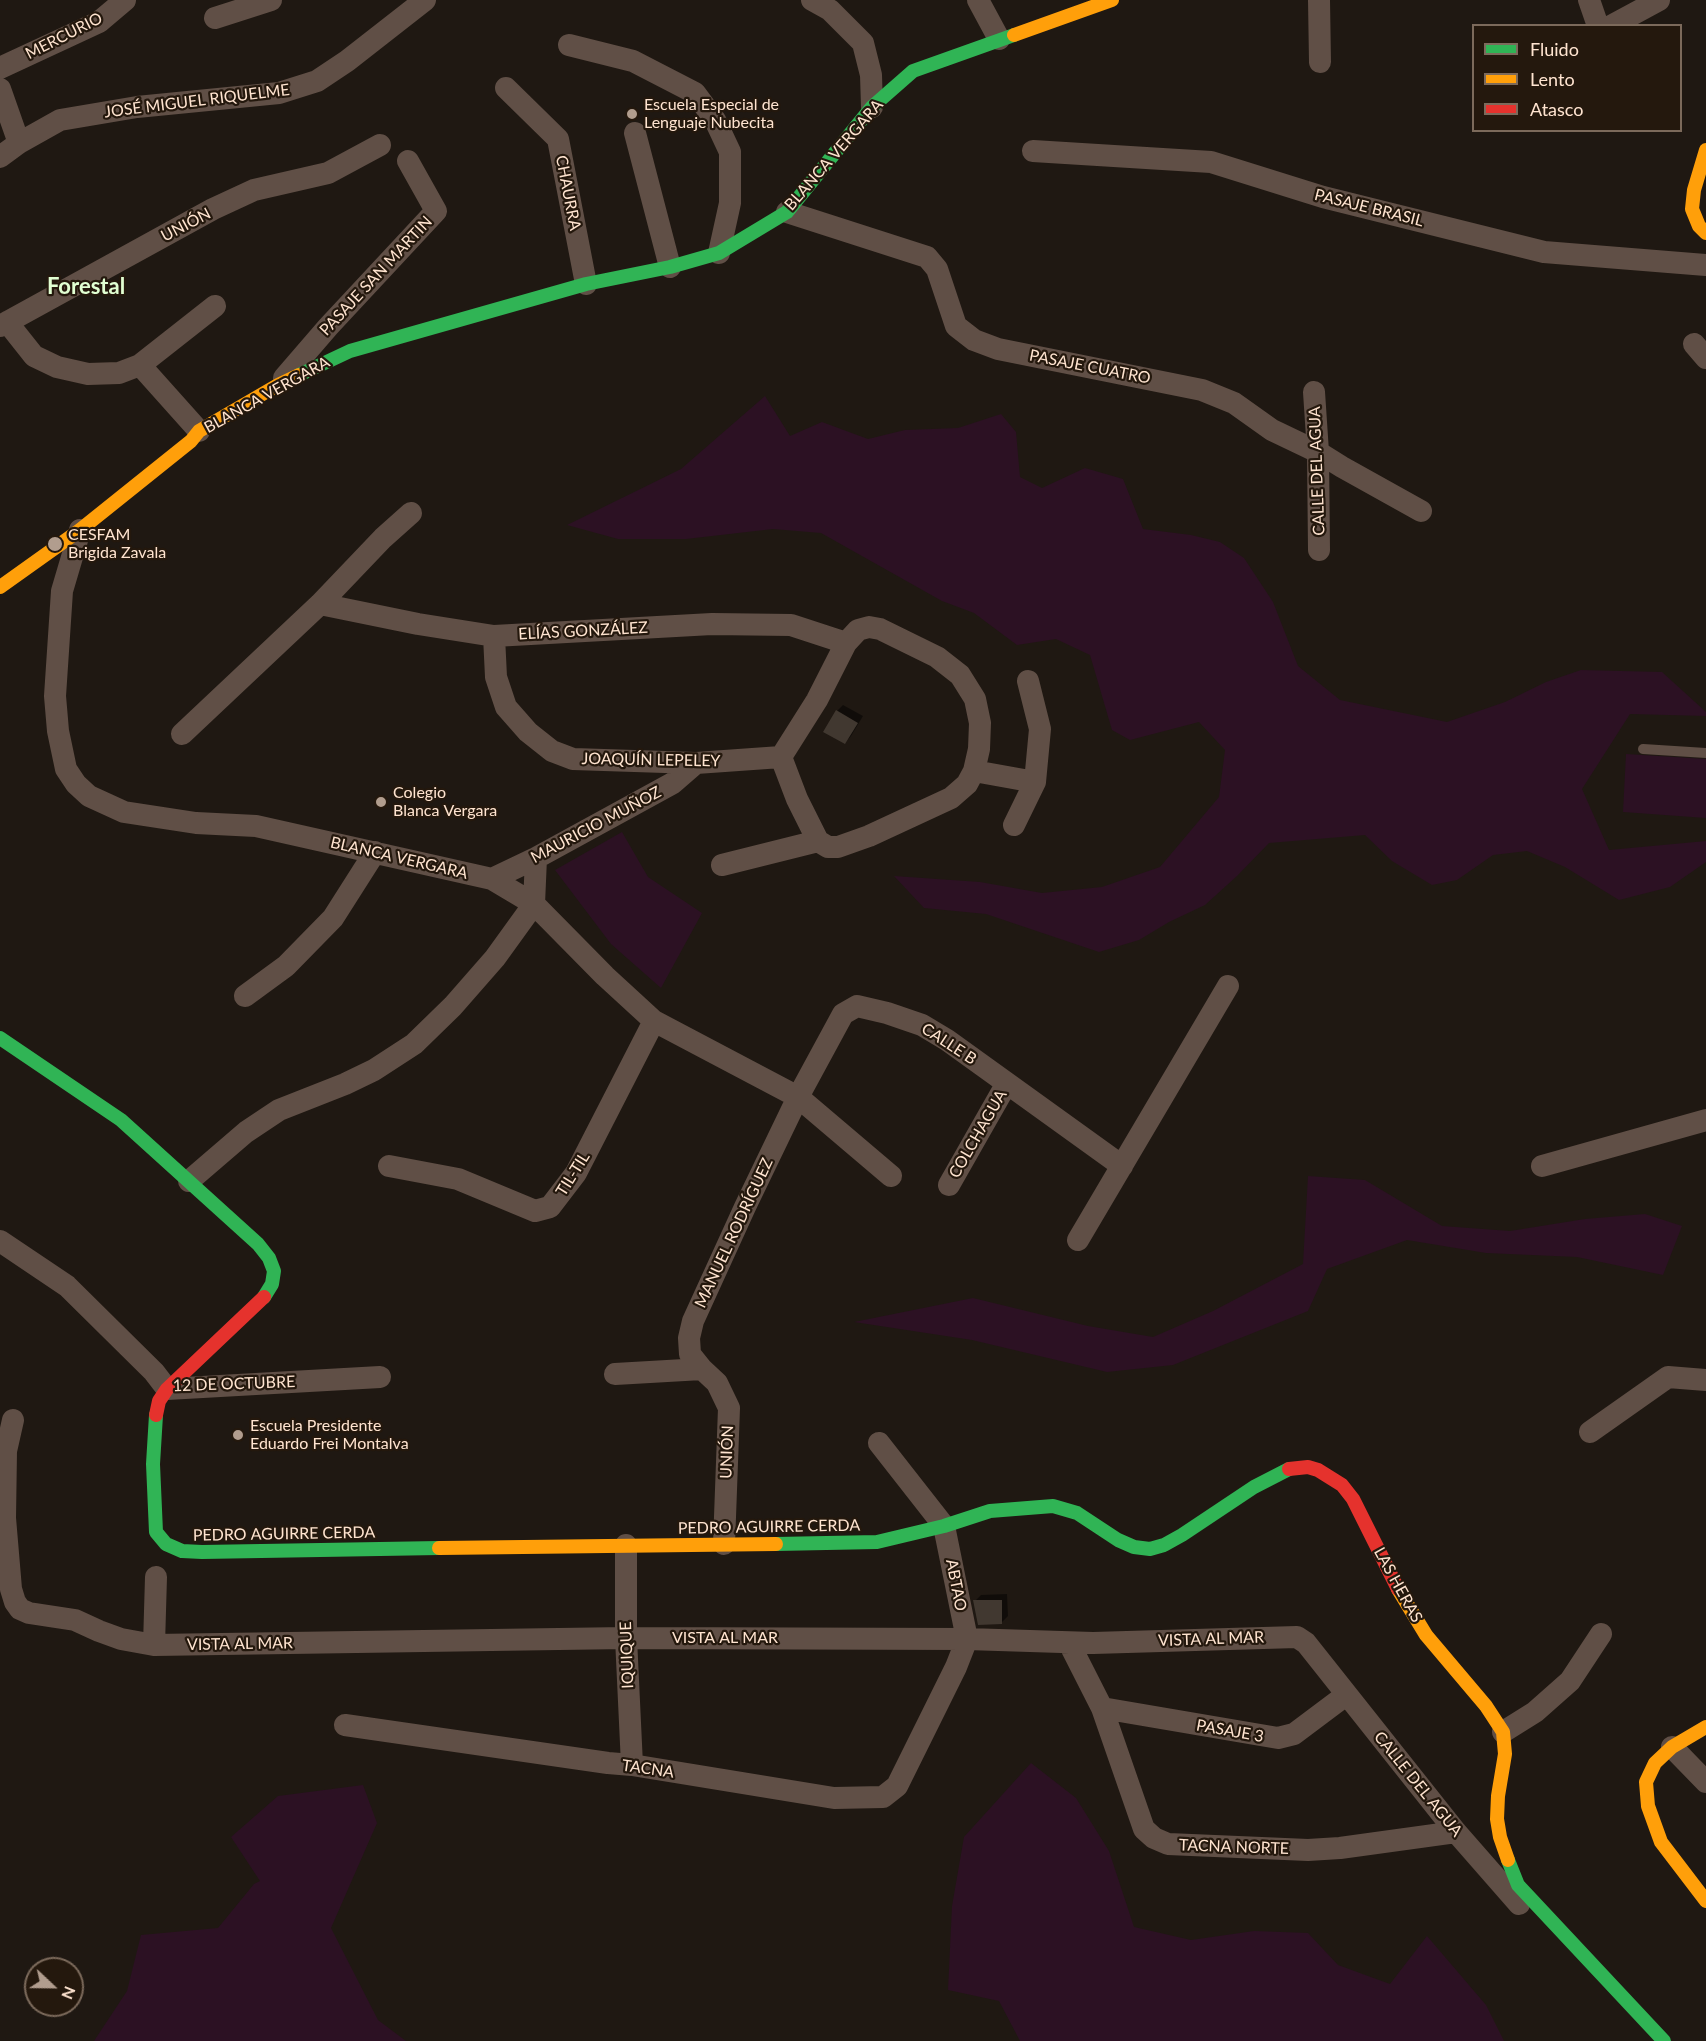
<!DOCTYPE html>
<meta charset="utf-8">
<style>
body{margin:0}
#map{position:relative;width:1706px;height:2041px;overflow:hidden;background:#1f1812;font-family:Lato,sans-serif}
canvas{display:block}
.legend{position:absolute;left:1472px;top:24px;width:210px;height:108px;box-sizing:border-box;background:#24180d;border:2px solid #7c6a5b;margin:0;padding:8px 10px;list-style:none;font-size:18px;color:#ffe4d0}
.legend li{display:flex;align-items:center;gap:12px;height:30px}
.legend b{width:30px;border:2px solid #7c6a5b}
.north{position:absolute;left:24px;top:1957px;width:60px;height:60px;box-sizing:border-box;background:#24180d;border:2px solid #7c6a5b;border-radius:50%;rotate:112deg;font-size:16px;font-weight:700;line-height:24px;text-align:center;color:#ffe4d0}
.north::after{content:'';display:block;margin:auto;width:21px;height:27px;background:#b19d8e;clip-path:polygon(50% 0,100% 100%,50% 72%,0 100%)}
</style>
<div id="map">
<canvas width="1706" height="2041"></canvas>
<ul class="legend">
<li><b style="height:8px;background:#30b455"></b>Fluido</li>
<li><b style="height:8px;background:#ff9f0a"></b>Lento</li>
<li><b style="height:8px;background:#e5322d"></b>Atasco</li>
</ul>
<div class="north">N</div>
</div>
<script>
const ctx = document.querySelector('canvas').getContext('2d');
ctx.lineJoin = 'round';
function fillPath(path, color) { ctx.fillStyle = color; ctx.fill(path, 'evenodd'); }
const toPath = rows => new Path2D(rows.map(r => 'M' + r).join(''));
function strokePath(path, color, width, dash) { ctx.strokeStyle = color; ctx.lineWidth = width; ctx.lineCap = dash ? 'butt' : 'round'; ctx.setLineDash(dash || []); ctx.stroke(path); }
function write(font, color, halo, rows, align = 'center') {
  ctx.font = font + ' Lato,sans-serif'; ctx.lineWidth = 4.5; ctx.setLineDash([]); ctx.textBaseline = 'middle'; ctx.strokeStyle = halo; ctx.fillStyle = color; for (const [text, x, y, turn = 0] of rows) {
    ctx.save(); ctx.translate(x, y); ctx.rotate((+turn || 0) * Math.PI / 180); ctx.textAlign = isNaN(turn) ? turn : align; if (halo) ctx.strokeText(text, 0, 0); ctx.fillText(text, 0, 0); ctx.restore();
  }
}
const green = toPath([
 [765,396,790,436,822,422,868,439,905,430,958,428,1001,414,1016,432,1020,477,1042,488,1085,468,1123,479,1143,529,1191,535,1220,542,1244,558,1273,602,1298,666,1340,700,1447,722,1505,702,1546,682,1581,670,1662,672,1706,712,1706,716,1630,714,1582,789,1609,850,1706,841,1706,862,1670,887,1619,900,1565,867,1527,851,1493,855,1457,880,1432,885,1392,861,1365,835,1269,843,1237,876,1205,905,1169,922,1139,940,1099,952,986,914,924,908,894,876,980,882,1042,893,1102,887,1160,867,1219,797,1225,750,1199,722,1130,740,1112,730,1090,655,1056,639,1017,645,974,613,942,601,821,533,773,529,686,539,618,539,567,525,681,469],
 [1626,754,1706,759,1706,818,1623,812],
 [622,832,648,877,702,913,661,988,611,944,555,870],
 [1308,1176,1365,1180,1442,1226,1510,1231,1585,1219,1645,1214,1682,1226,1663,1275,1577,1257,1486,1253,1407,1240,1327,1269,1308,1311,1173,1365,1107,1372,972,1340,854,1322,973,1298,1088,1326,1153,1337,1213,1311,1303,1264],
 [1031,1763,1076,1798,1109,1851,1134,1927,1191,1940,1254,1931,1308,1933,1338,1965,1390,1984,1427,1936,1486,2005,1504,2041,1020,2041,999,2001,948,1990,952,1906,964,1837],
 [363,1785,377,1823,331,1928,378,2020,406,2041,94,2041,127,1991,141,1935,218,1928,254,1884,260,1881,231,1837,278,1796]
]);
const shadow = toPath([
 [843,705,863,716,851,736,845,743,837,711],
 [1007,1594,1008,1616,1002,1622,975,1601,981,1595]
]);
const building = toPath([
 [836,710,858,723,845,744,823,732],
 [973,1600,1002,1600,1002,1624,978,1625]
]);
const lane = toPath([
 [1643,749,1706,753]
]);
const street = toPath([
 [812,0,830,10,863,43,871,75,872,107],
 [978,0,999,39],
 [1319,0,1320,62],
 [1589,0,1598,26],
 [215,18,271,0],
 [1611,26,1659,0],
 [569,45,633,61,695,93,715,120,730,152,730,203,719,253],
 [0,68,99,22,125,0],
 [506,88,558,139,586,284],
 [0,89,19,143],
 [635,133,670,267],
 [1033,151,1211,162,1323,197,1544,252,1706,265],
 [0,157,19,143,60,120,137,107,279,93,317,81,347,61,425,0],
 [787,212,927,257,937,269,956,326,974,340,998,349,1202,390,1234,403,1272,430,1318,452,1342,467,1421,511],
 [7,322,34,356,57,367,88,374,119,373,140,365,215,306],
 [0,326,213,209,254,190,328,173,380,145],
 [1694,344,1706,358],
 [140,365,199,431],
 [284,378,328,327,436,211,408,161],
 [1314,392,1318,452,1319,550],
 [80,530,62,591,55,696,58,731,66,769,76,784,89,796,124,812,196,823,256,826,492,879,534,904,605,976,654,1021,798,1097,891,1176],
 [320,604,418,624,494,636,712,624,791,625,846,643],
 [494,636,496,677,506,707,528,732,552,751,573,759,696,763,781,757],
 [182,734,320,604,383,538,411,513],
 [781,757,797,799,818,841],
 [974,771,1035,782],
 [1014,825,1035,782,1040,729,1028,681],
 [722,865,818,841,828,847,838,847,869,836,951,798,967,784,974,771,979,749,980,723,975,699,960,675,937,657,880,629,869,627,858,630,846,643,817,700,781,757],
 [492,879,536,858,673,783,696,763],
 [245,996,286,966,333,918,375,852],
 [389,1166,458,1179,535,1211,550,1207,576,1173,654,1021],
 [1542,1166,1706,1120],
 [189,1181,246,1132,279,1110,345,1084,374,1070,414,1044,453,1006,495,958,534,904,536,858],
 [949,1185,1007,1083],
 [1078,1240,1228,986],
 [0,1241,67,1286,154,1372,167,1389,380,1377],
 [615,1374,702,1369],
 [13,1420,6,1451,5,1518,11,1589,15,1602,20,1609,29,1613,75,1620,99,1631,121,1639,154,1645,626,1638,967,1639,1093,1643,1297,1637,1306,1643,1456,1832,1519,1904],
 [1590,1432,1668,1377,1706,1380],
 [724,1544,729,1408,717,1383,702,1369,690,1354,689,1338,693,1321,745,1207,798,1097,843,1014,857,1006,887,1013,922,1025,947,1040,1122,1166],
 [626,1545,626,1638,632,1765],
 [1069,1643,1102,1708,1144,1829,1154,1838,1168,1844,1308,1850,1340,1848,1456,1832],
 [154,1645,156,1577],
 [1102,1708,1278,1738,1294,1734,1346,1695],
 [345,1725,608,1763,632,1765,834,1798,883,1797,897,1786,956,1667,967,1639,944,1526,879,1443],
 [1503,1732,1535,1712,1570,1681,1601,1634],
 [1672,1747,1706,1782]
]);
const fast = toPath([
 [299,375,350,351,586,284,670,267,719,253,787,212,872,107,913,71,1014,35],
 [0,1038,121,1120,258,1244,269,1258,274,1271,272,1284,264,1297],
 [156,1415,153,1464,156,1532,166,1544,182,1551,202,1552,439,1548],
 [776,1544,877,1542,944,1526,990,1511,1053,1506,1077,1513,1118,1540,1134,1547,1150,1549,1164,1545,1182,1535,1254,1487,1289,1469],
 [1508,1860,1518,1885,1664,2041]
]);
const slow = toPath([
 [1014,35,1112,0],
 [1706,150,1694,190,1692,209,1699,226,1706,233],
 [0,587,80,530,191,441,199,431,278,385,299,375],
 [439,1548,776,1544],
 [1398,1589,1426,1635,1486,1706,1503,1732,1505,1754,1498,1796,1497,1819,1500,1837,1508,1860],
 [1706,1727,1672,1747,1655,1763,1646,1782,1648,1806,1661,1842,1706,1901]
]);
const jam = toPath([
 [156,1415,159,1401,167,1389,264,1297],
 [1289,1469,1308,1467,1318,1470,1342,1485,1353,1499,1398,1589]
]);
const markers = [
 [632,114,6,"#b19d8e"],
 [55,544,8,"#b19d8e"],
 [381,802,6,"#b19d8e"],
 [238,1435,6,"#b19d8e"]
];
const streetNames = [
 ["MERCURIO",64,36,-27],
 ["JOSÉ MIGUEL RIQUELME",197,101,-7],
 ["BLANCA VERGARA",834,155,-49],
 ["CHAURRA",568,193,79],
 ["PASAJE BRASIL",1369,208,14],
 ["UNIÓN",186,225,-28],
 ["PASAJE SAN MARTIN",376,276,-47],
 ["PASAJE CUATRO",1090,367,11],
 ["BLANCA VERGARA",267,395,-29],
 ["CALLE DEL AGUA",1317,471,-92],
 ["ELÍAS GONZÁLEZ",583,631,-3],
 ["JOAQUÍN LEPELEY",651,760,1],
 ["MAURICIO MUÑOZ",596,825,-28],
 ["BLANCA VERGARA",399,858,13],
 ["CALLE B",949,1044,33],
 ["COLCHAGUA",978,1134,-60],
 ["TIL-TIL",573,1174,-58],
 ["MANUEL RODRÍGUEZ",734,1233,-65],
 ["12 DE OCTUBRE",234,1384,-2],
 ["UNIÓN",727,1452,-88],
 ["PEDRO AGUIRRE CERDA",769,1527,-1],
 ["PEDRO AGUIRRE CERDA",284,1534,-1],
 ["ABTAO",956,1585,79],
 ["LAS HERAS",1398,1585,61],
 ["VISTA AL MAR",725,1638],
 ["VISTA AL MAR",1211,1639,-2],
 ["VISTA AL MAR",240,1644,-1],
 ["IQUIQUE",627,1655,-92],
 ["PASAJE 3",1230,1731,10],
 ["TACNA",648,1769,8],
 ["CALLE DEL AGUA",1418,1784,51],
 ["TACNA NORTE",1234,1847,2]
];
const poiNames = [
 ["Escuela Especial de",644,105],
 ["Lenguaje Nubecita",644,123],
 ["CESFAM",68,535],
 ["Brigida Zavala",68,553],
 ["Colegio",393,793],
 ["Blanca Vergara",393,811],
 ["Escuela Presidente",250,1426],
 ["Eduardo Frei Montalva",250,1444]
];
const districtNames = [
 ["Forestal",86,287]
];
fillPath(green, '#2c1123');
fillPath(shadow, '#0007');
fillPath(building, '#413830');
strokePath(lane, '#604f46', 10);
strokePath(street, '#604f46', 22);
strokePath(fast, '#30b455', 14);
strokePath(slow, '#ff9f0a', 14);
strokePath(jam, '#e5322d', 14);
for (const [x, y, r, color] of markers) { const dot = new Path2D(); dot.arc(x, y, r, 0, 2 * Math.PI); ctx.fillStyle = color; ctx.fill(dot); strokePath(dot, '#24180d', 2); }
write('16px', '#ffe4d0', '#24180d', streetNames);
write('16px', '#ffe4d0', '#24180d', poiNames, 'left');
write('bold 22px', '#e1ffd2', '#24180d', districtNames);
</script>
